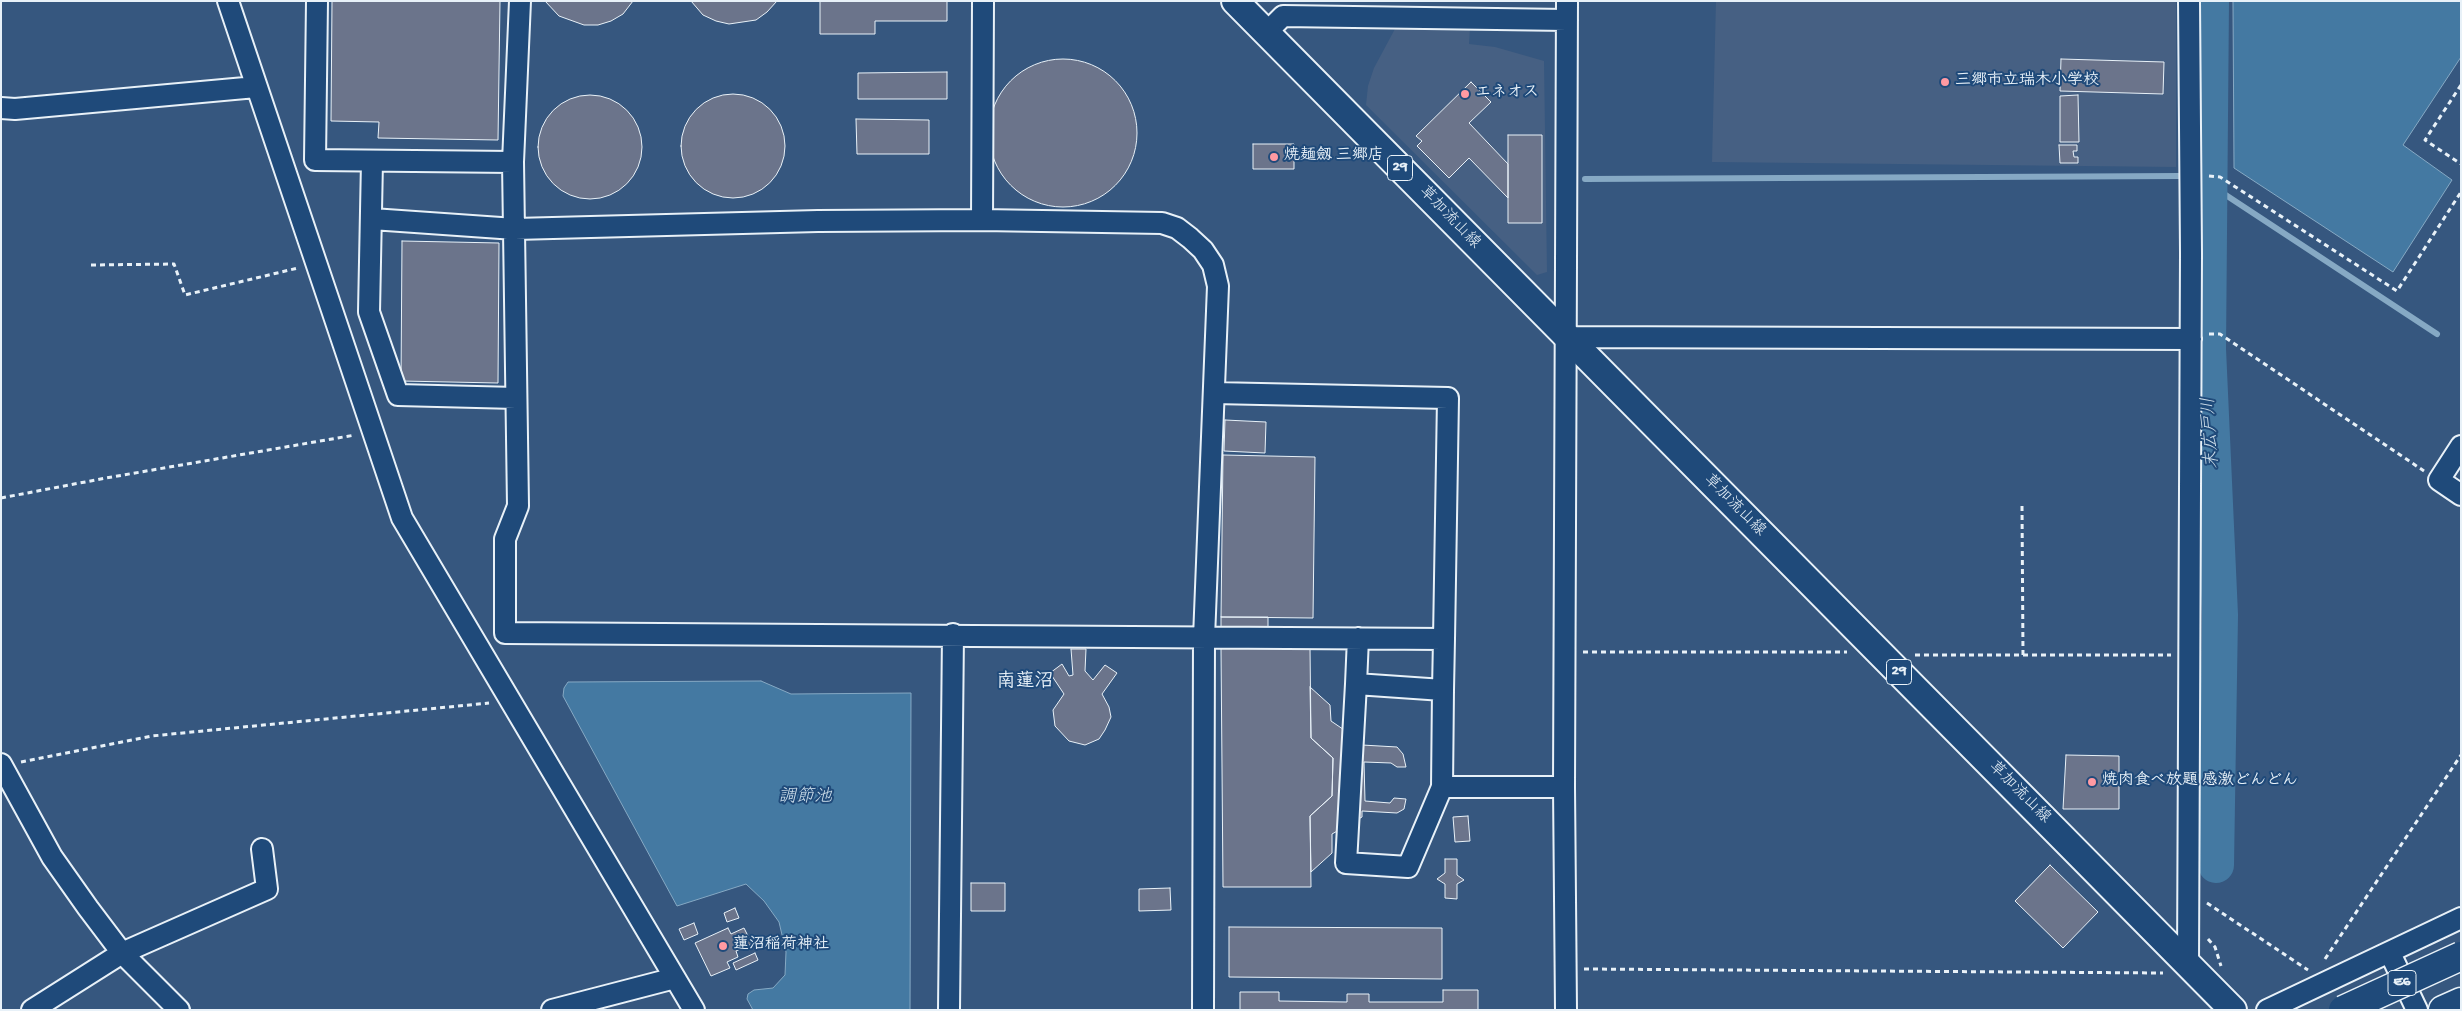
<!DOCTYPE html>
<meta charset="utf-8">
<style>
body{margin:0}
#map{position:relative;width:2462px;height:1011px;overflow:hidden;background:#36577f;font-family:"Gochi Hand",sans-serif}
canvas{display:block}
.frame{position:absolute;inset:0;border:2px solid #e8f1f8;pointer-events:none}
</style>
<div id="map">
<canvas width="2462" height="1011"></canvas>
<div class="frame"></div>
</div>
<script>
const ctx = document.querySelector('canvas').getContext('2d');
ctx.lineJoin = 'round';
function fillPath(path, color) { ctx.fillStyle = color; ctx.fill(path, 'evenodd'); }
const toPath = rows => new Path2D(rows.map(r => 'M' + r).join(''));
function strokePath(path, color, width, dash) { ctx.strokeStyle = color; ctx.lineWidth = width; ctx.lineCap = dash ? 'butt' : 'round'; ctx.setLineDash(dash || []); ctx.stroke(path); }
function write(font, color, halo, rows, align = 'center') {
  ctx.font = font + ' "Gochi Hand","Klee One",sans-serif'; ctx.lineWidth = 4; ctx.setLineDash([]); ctx.textBaseline = 'middle'; ctx.strokeStyle = halo; ctx.fillStyle = color; for (const [text, x, y, turn = 0] of rows) {
    ctx.save(); ctx.translate(x, y); ctx.rotate((+turn || 0) * Math.PI / 180); ctx.textAlign = isNaN(turn) ? turn : align; if (halo) ctx.strokeText(text, 0, 0); ctx.fillText(text, 0, 0); ctx.restore();
  }
}
const built = toPath([
 [1716,1,2176,1,2176,167,1712,162],
 [1396,27,1470,28,1469,44,1495,47,1544,61,1547,272,1537,275,1366,105,1368,86,1374,68]
]);
const water = toPath([
 [2233,1,2461,1,2461,57,2403,145,2452,180,2393,272,2234,168,2233,1],
 [761,681,791,694,911,693,910,1010,753,1010,747,999,748,994,754,990,773,988,785,975,786,952,779,922,764,901,746,884,677,906,563,696,564,688,568,682,761,681]
]);
const stream = toPath([
 [1585,179,2181,176],
 [2209,184,2437,334]
]);
const river = toPath([
 [2211,1,2208,349,2220,615,2216,865]
]);
const building = toPath([
 [332,1,500,1,498,140,378,138,379,122,331,121,332,1],
 [545,1,633,1,623,14,611,21,598,25,584,25,559,16,545,1],
 [691,1,777,1,767,12,756,20,729,24,716,21,703,15,691,1],
 [820,1,947,1,947,21,875,21,875,34,820,34,820,1],
 [2061,59,2164,62,2163,94,2060,91,2061,59],
 '989 133a74 74 0 1 1 148 0a74 74 0 1 1-148 0Z',
 [947,72,947,99,858,99,858,73,947,72],
 [1471,82,1491,102,1469,123,1508,164,1508,198,1469,158,1449,178,1417,146,1422,141,1416,136,1471,82],
 '681 146a52 52 0 1 1 104 0a52 52 0 1 1-104 0Z',
 [2078,95,2079,142,2060,142,2060,96,2078,95],
 '538 147a52 52 0 1 1 104 0a52 52 0 1 1-104 0Z',
 [856,119,929,120,929,154,857,154,856,119],
 [1508,135,1542,135,1542,223,1508,223,1508,135],
 [1253,144,1294,144,1294,169,1253,169,1253,144],
 [2059,145,2077,145,2077,151,2073,151,2074,157,2078,157,2078,163,2060,163,2059,145],
 [402,241,499,243,498,383,401,381,402,241],
 [1225,420,1266,422,1265,453,1224,451,1225,420],
 [1223,455,1315,457,1313,618,1221,617,1223,455],
 [1221,617,1268,617,1268,648,1221,648,1221,617],
 [1221,648,1310,648,1311,738,1333,758,1332,796,1310,816,1311,887,1223,887,1221,648],
 [1071,649,1086,649,1085,671,1093,680,1105,665,1117,673,1102,694,1109,707,1111,717,1105,730,1099,739,1085,745,1069,741,1055,726,1053,710,1064,694,1050,673,1062,664,1069,676,1073,675,1071,649],
 [1310,687,1330,705,1331,721,1362,742,1362,745,1397,747,1403,754,1406,767,1397,767,1391,763,1364,762,1365,801,1390,803,1394,798,1406,799,1404,809,1397,813,1362,811,1362,817,1332,834,1332,853,1311,872,1310,816,1332,796,1333,758,1311,738,1310,687],
 [2066,755,2119,756,2119,809,2063,809,2066,755],
 [1468,816,1470,841,1455,842,1453,817,1468,816],
 [1445,859,1457,859,1457,875,1464,880,1457,884,1457,899,1445,898,1445,884,1437,879,1445,873,1445,859],
 [2050,865,2098,912,2063,948,2015,901,2050,865],
 [971,883,1005,883,1005,911,971,911,971,883],
 [1170,888,1171,910,1139,911,1139,889,1170,888],
 [735,908,739,918,727,922,724,913,735,908],
 [694,923,698,934,684,940,679,929,694,923],
 [1229,927,1442,928,1442,979,1229,977,1229,927],
 [728,928,731,934,744,928,752,944,736,951,738,957,727,962,730,968,711,976,695,943,728,928],
 [755,953,758,960,736,970,733,963,755,953],
 [1443,990,1478,990,1478,1010,1240,1010,1240,992,1279,992,1279,1001,1347,1002,1347,994,1369,994,1369,1002,1443,1002,1443,990]
]);
const path = toPath([
 [2461,85,2425,140,2461,164],
 [2209,176,2220,177,2397,291,2461,192],
 [91,265,174,264,185,295,298,268],
 [2209,334,2220,334,2424,471],
 [1,498,106,478,355,435],
 [2022,506,2023,655],
 [1583,652,1847,652],
 [1915,655,2171,655],
 [21,762,152,736,489,703],
 [2207,903,2308,970],
 [2208,939,2215,947,2221,966],
 [2325,959,2461,755],
 [1584,969,2163,973]
]);
const minor = toPath([
 [228,1,402,518,694,1010],
 [317,1,315,160,513,162],
 [520,1,513,162,518,506,505,539,505,633,1444,639],
 [1266,33,1283,16,1567,20],
 [1,108,15,109,256,87],
 [372,161,369,312,398,395,516,398],
 [372,219,515,229,818,221,982,220,1162,223,1177,228,1190,238,1203,250,1213,265,1218,286,1204,638,1203,1010],
 [982,220,983,1],
 [1568,337,2191,339],
 [1214,393,1448,398,1444,639,1443,690,1442,787,1408,867,1346,863,1356,684,1443,690],
 [2461,446,2439,480,2461,495],
 [1356,684,1358,638],
 [1,764,52,857,88,908,122,953,179,1010],
 [1442,787,1564,787],
 [2390,953,2417,1010],
 [2188,964,2191,253,2189,1],
 [32,1010,122,953,267,889,262,849],
 [552,1010,675,978],
 [949,1010,953,634],
 [1566,1010,1564,787,1567,1],
 [2267,1010,2461,918]
]);
const major = toPath([
 [1235,1,2233,1010]
]);
const highway = toPath([
 [2443,1010,2461,1002]
]);
const highwayBridge = toPath([
 [2343,1010,2461,956]
]);
const markers = [
 [1945,82,5,"#ff9aa2"],
 [1465,94,5,"#ff9aa2"],
 [1274,157,5,"#ff9aa2"],
 [2092,782,5,"#ff9aa2"],
 [723,946,5,"#ff9aa2"]
];
const shields = [
 [1400,168,25],
 [1899,672,25],
 [2402,983,28]
];
const shieldNames = [
 ["29",1400,168],
 ["29",1899,672],
 ["E6",2402,983]
];
const poiNames = [
 ["三郷市立瑞木小学校",1955,82],
 ["エネオス",1475,94],
 ["焼麺劔 三郷店",1284,157],
 ["焼肉食べ放題 感激どんどん",2102,782],
 ["蓮沼稲荷神社",733,946]
];
const streetNames = [
 ["草加流山線",1449,218,46],
 ["草加流山線",1734,506,45],
 ["草加流山線",2019,793,45]
];
const waterNames = [
 ["末広戸川",2212,433,-93],
 ["調節池",805,798]
];
const quarterNames = [
 ["南蓮沼",1025,683]
];
fillPath(built, '#466083');
fillPath(water, '#4479a2');
strokePath(water, '#86a9c4', 1);
strokePath(stream, '#86a9c4', 6);
strokePath(river, '#4479a2', 36);
fillPath(building, '#6b748b');
strokePath(building, '#e8f1f8', 1);
strokePath(minor, '#e8f1f8', 24);
strokePath(major, '#e8f1f8', 30);
strokePath(highway, '#e8f1f8', 31);
strokePath(path, '#e8f1f8', 3, [5, 4]);
strokePath(minor, '#1f4a7a', 20);
strokePath(major, '#1f4a7a', 26);
strokePath(highway, '#1f4a7a', 28);
strokePath(highwayBridge, '#e8f1f8', 31, []);
strokePath(highwayBridge, '#1f4a7a', 28);
for (const [x, y, r, color] of markers) { const dot = new Path2D(); dot.arc(x, y, r, 0, 2 * Math.PI); ctx.fillStyle = color; ctx.fill(dot); strokePath(dot, '#1f4a7a', 2); }
for (const [x, y, w] of shields) { const box = new Path2D(); box.roundRect(x - w / 2, y - 12.5, w, 25, 4); ctx.fillStyle = '#1f4a7a'; ctx.fill(box); strokePath(box, '#e8f1f8', 1); }
write('bold 15px', '#e8f1f8', null, shieldNames);
write('bold 16px', '#e8f1f8', '#1f4a7a', poiNames, 'left');
write('16px', '#e8f1f8', '#1f4a7a', streetNames);
write('italic 18px', '#cfdfeb', '#1f4a7a', waterNames);
write('bold 19px', '#e8f1f8', '#1f4a7a', quarterNames);
</script>
